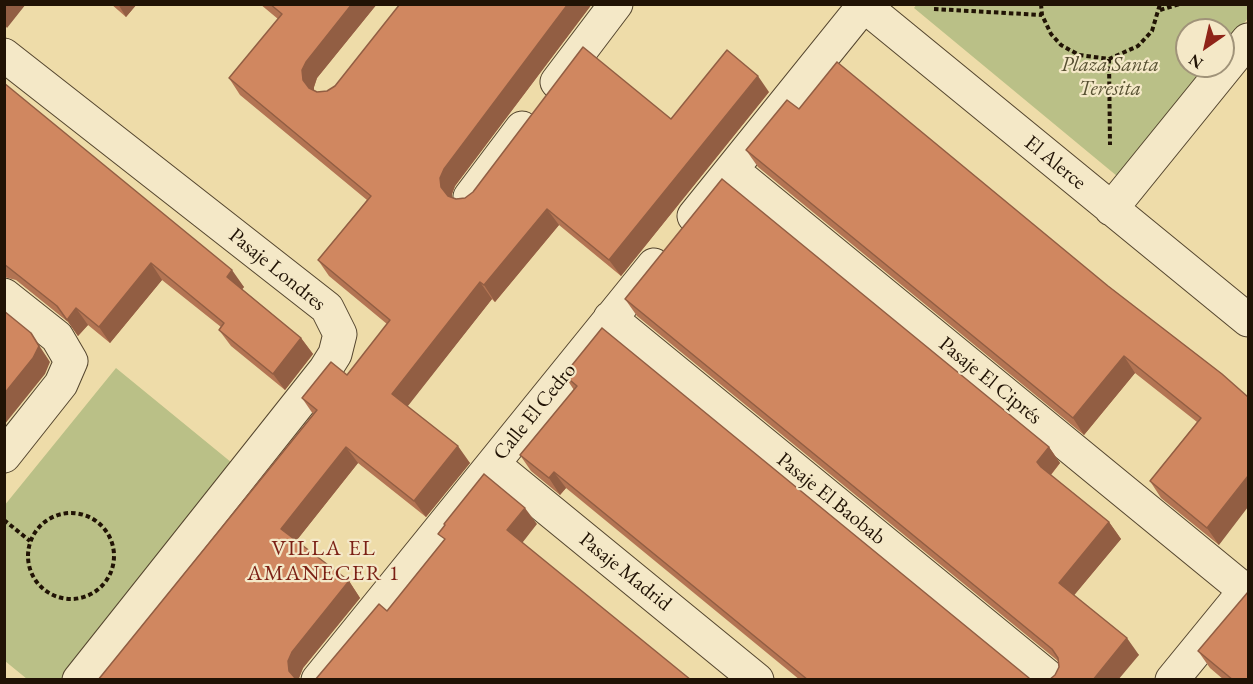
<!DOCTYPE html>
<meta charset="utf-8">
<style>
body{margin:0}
#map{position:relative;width:1253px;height:684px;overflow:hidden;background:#eedca9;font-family:"EB Garamond",serif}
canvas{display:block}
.frame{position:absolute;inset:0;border:6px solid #211305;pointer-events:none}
.north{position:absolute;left:1175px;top:18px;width:60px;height:60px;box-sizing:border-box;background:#f4e8c7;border:2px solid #a09379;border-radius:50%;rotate:214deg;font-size:16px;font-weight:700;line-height:24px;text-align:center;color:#211305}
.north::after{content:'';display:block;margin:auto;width:21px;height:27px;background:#8f2418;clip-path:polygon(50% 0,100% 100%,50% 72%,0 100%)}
</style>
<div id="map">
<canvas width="1253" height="684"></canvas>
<div class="frame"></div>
<div class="north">N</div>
</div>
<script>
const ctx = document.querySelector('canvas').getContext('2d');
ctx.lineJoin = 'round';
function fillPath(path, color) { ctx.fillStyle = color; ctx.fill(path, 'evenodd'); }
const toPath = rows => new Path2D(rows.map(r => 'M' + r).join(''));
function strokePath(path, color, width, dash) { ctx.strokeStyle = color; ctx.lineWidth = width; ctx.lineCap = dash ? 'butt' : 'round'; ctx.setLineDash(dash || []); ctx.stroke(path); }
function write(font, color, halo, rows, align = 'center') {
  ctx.font = font + ' "EB Garamond",serif'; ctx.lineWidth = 4.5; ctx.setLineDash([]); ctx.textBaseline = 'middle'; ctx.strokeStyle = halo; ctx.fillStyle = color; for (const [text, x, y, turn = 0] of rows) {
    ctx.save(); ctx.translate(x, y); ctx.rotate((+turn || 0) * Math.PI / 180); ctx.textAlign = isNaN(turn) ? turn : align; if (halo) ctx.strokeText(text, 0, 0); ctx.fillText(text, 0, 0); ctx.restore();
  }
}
const green = toPath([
 [917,4,1248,4,1248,18,1223,51,1223,30,1187,30,1187,66,1212,66,1123,181,914,8],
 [116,368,237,467,65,679,27,679,5,661,4,506]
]);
const path = toPath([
 [1041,4,1042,15,1051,34,1061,45,1079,55,1109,59,1138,46,1152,31,1160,4],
 [934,9,1042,15],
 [1160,10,1180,4],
 [1109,59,1110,145],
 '28 556a43 43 0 1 1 86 0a43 43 0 1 1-86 0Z',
 [4,520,30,541]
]);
const minor = toPath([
 [862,4,1248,320],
 [4,55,327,308,340,334,335,354,325,370,79,680],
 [557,82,616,4],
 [732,170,1248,593],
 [470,197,522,128],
 [1111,209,1248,40],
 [694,216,865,4],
 [4,295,57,337,71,361,61,384,4,456],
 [610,318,1052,680],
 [493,464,757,680],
 [318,680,654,265],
 [1172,680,1248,587]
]);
const wall = toPath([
 [111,4,137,4,126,17],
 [260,4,377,4,317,78,314,87,314,91,317,92,327,91,335,86,400,4,592,4,455,186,452,194,452,198,456,199,465,198,671,119,769,92,621,276,559,225,495,302,492,299,407,406,470,463,426,517,358,463,296,541,349,581,360,598,303,668,299,678,300,680,98,680,313,414,302,398,347,375,387,324,329,276,318,260,367,200,240,95,229,78,278,19],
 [4,83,244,287,242,289,301,338,313,354,285,390,231,346,219,330,221,327,162,280,110,343,88,325,78,336,68,322,16,280,4,277],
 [799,109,1108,286,1222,374,1219,545,1161,498,1150,481,1197,422,1135,373,1084,435,758,167,746,150],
 [625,299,1049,447,1060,463,1051,475,1109,522,1121,539,1074,595,1139,655,1055,675,1059,667,1058,661,637,316],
 [564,375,1029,678,1032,680,800,680,566,488,560,495,531,471,520,455,574,390],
 [1198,651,1248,680,1224,680,1210,668]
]);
const shadedWall = toPath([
 [4,4,26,4,7,28,4,24],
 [118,4,137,4,126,17],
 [352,4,377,4,317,78,314,87,314,96,303,80,302,70,306,62],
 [568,4,592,4,455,186,452,194,453,204,441,187,440,178,444,169],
 [758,76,769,92,621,276,609,260],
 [547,209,559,225,495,302,484,285],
 [151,263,162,280,110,343,99,327],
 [232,270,244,287,239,293,227,277],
 [480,282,492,299,404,411,392,394],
 [76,308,88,325,78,336,67,320],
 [31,333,50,362,45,374,4,425,4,394],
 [301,338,313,354,285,390,273,374],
 [1124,356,1135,373,1084,435,1073,418],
 [458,446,470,463,426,517,414,501],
 [346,447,358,463,293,545,281,529],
 [1049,447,1060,463,1048,478,1037,462],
 [554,472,566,488,560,495,549,478],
 [1248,476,1248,507,1219,545,1207,528],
 [525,508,537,524,519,547,507,530],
 [1109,522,1121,539,1071,599,1059,583],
 [349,581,360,598,303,668,299,678,300,680,295,680,289,671,288,661,292,652],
 [1127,638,1139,655,1118,680,1093,680]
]);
const building = toPath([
 [270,4,352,4,306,62,302,70,303,80,309,88,317,92,327,91,335,86,400,4,568,4,444,169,440,178,441,187,448,196,456,199,465,198,473,192,583,47,671,119,727,50,758,76,609,260,547,209,484,285,480,282,392,394,458,446,414,501,346,447,281,529,349,581,292,652,288,661,289,671,295,678,298,680,98,680,317,410,302,398,331,362,347,375,390,320,318,260,371,196,229,78,282,14,270,4],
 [837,62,1108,286,1222,374,1248,397,1248,476,1207,528,1150,481,1201,418,1124,356,1073,418,746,150,787,100,799,109,837,62],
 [4,83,232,270,227,277,301,338,273,374,219,330,224,323,151,263,99,327,76,308,67,320,57,306,4,264,4,83],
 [722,179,1049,447,1037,462,1041,467,1109,522,1059,583,1127,638,1093,680,1049,680,1055,675,1059,667,1058,658,1052,649,625,299,722,179],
 [4,311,31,333,39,346,33,358,4,394,4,311],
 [602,328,1029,678,1032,680,808,680,554,472,549,478,520,455,577,386,564,375,602,328],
 [484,474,525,508,507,530,691,680,315,680,379,604,387,611,445,539,438,534,445,525,444,524,484,474],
 [1248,592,1248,680,1233,680,1198,651,1248,592]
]);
const parkNames = [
 ["Plaza Santa",1110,65],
 ["Teresita",1110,89]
];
const streetNames = [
 ["El Alerce",1055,163,39],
 ["Pasaje Londres",277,270,39],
 ["Pasaje El Ciprés",990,381,39],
 ["Calle El Cedro",535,412,-51],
 ["Pasaje El Baobab",831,499,39],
 ["Pasaje Madrid",625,572,39]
];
const neighbourhoodNames = [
 ["VILLA EL",324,549],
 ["AMANECER 1",324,574]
];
fillPath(green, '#bac087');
strokePath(minor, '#54452e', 35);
strokePath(path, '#211305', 4, [4.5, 3]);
strokePath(minor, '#f4e8c7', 33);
fillPath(wall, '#b37453');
fillPath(shadedWall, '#925e43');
fillPath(building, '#d08760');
strokePath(building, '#925e43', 1.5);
write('italic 21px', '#575032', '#f4e8c7', parkNames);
write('21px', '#211305', '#f4e8c7', streetNames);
ctx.letterSpacing = '1.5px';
write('22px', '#7a1f14', '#f4e8c7', neighbourhoodNames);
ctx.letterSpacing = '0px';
</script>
